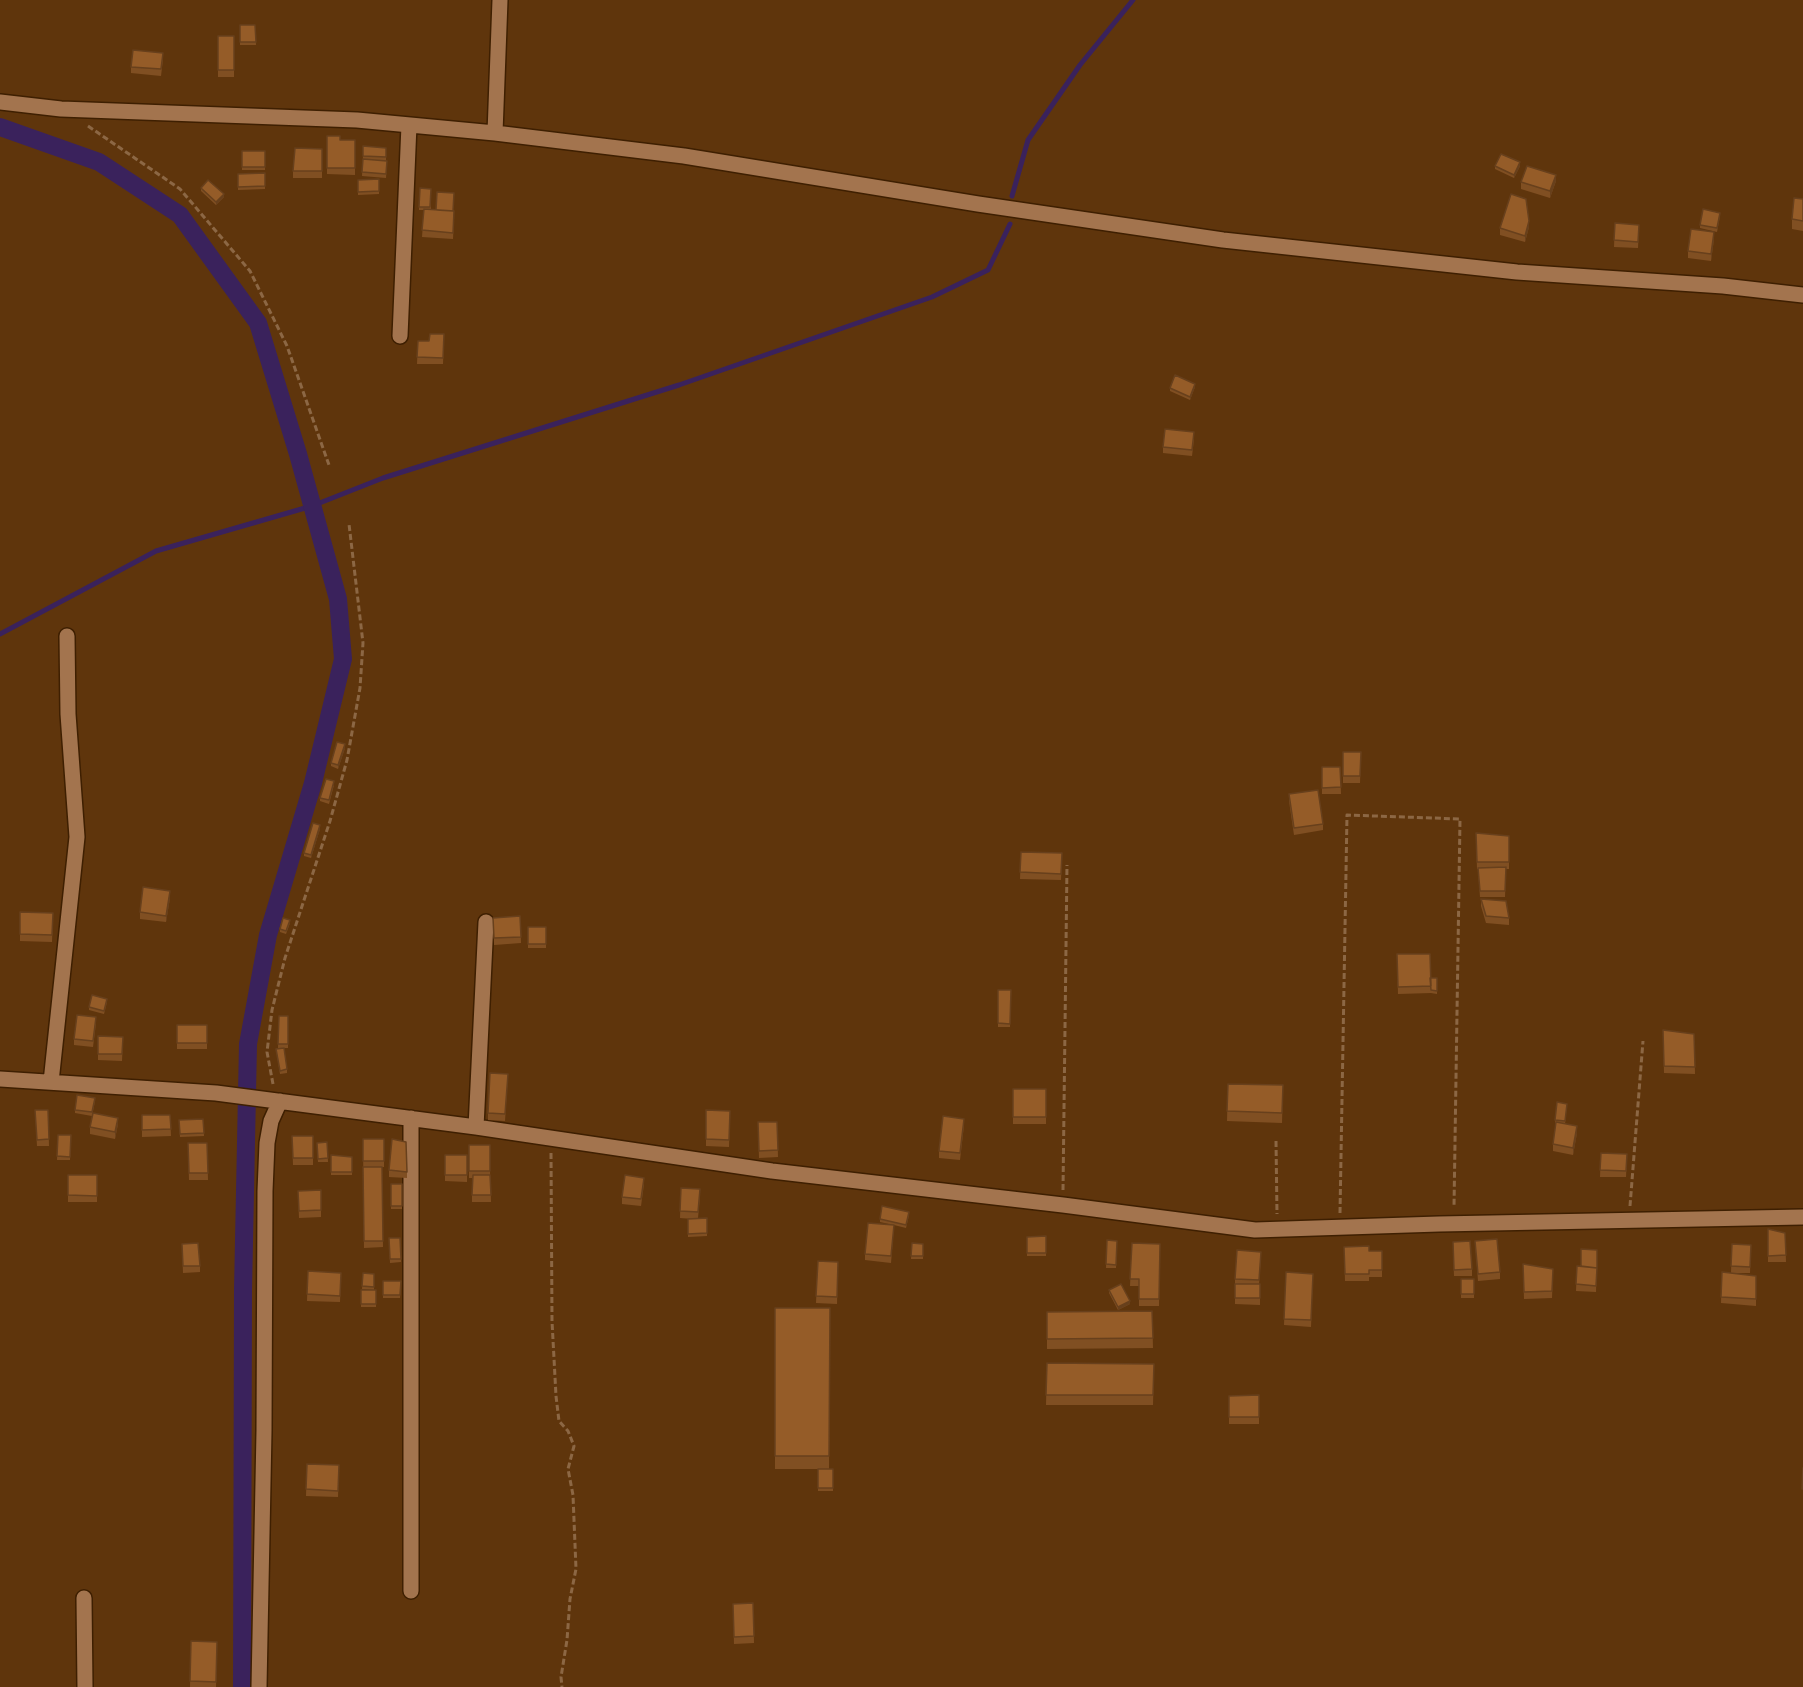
<!DOCTYPE html>
<style>
body{margin:0}
canvas{display:block;background:#5f350c}
</style>
<canvas width="1803" height="1687"></canvas>
<script>
const ctx = document.querySelector('canvas').getContext('2d');
ctx.lineJoin = 'round';
const toPath = rows => new Path2D(rows.map(r => 'M' + r).join(''));
function strokePath(path, color, width, dash) { ctx.strokeStyle = color; ctx.lineWidth = width; ctx.lineCap = dash ? 'butt' : 'round'; ctx.setLineDash(dash || []); ctx.stroke(path); }
function fillPath(path, color) { ctx.fillStyle = color; ctx.fill(path, 'evenodd'); }
const stream = toPath([
 [1012,196,1028,140,1080,65,1133,0],
 [0,634,156,551,312,506,383,478,679,385,932,297,988,270,1010,224]
]);
const canal = toPath([
 [0,127,99,162,180,215,258,323,298,454,338,599,343,659,313,783,268,935,248,1044,243,1290,242,1687]
]);
const path = toPath([
 [88,126,180,189,250,271,287,346,329,465],
 [273,1084,267,1052,272,1010,285,958,330,821,347,760,360,688,363,643,349,524],
 [1276,1141,1277,1214],
 [551,1153,552,1321,556,1396,559,1421,568,1431,574,1446,568,1469,573,1495,576,1569,570,1599,567,1640,561,1677,562,1687],
 [1063,1190,1067,865],
 [1630,1206,1643,1041],
 [1340,1213,1347,815,1460,819,1454,1207]
]);
const minor = toPath([
 [0,102,61,109,357,120,495,133,684,156,978,204,1223,240,1517,272,1723,286,1803,295],
 [495,133,500,0],
 [400,336,409,125],
 [0,1079,216,1093,476,1127,772,1171,1063,1205,1255,1230,1439,1224,1803,1217],
 [51,1082,77,837,68,714,67,636],
 [411,1118,411,1591],
 [476,1127,486,922],
 [84,1598,85,1687],
 [259,1687,264,1431,265,1191,267,1143,271,1121,280,1101]
]);
const wall = toPath([
 [240,25,255,25,256,45,240,45],
 [218,36,234,36,234,77,218,77],
 [163,59,161,76,131,73,131,67],
 [327,136,340,140,355,140,355,175,327,174],
 [386,148,386,161,387,161,386,178,362,176,363,156],
 [322,149,322,178,293,178,293,171],
 [242,151,265,151,265,170,242,170],
 [1495,166,1520,166,1514,178,1495,169],
 [265,173,265,189,238,190,238,174],
 [379,179,379,194,358,195,358,180],
 [1556,181,1550,198,1521,189,1521,182],
 [201,188,224,197,216,205,201,191],
 [431,189,431,209,453,211,454,218,453,239,422,237,424,210,419,210,419,207],
 [1803,199,1803,231,1792,229,1792,219],
 [1720,216,1717,232,1700,228,1700,225],
 [1615,223,1639,225,1638,248,1614,247],
 [1529,227,1525,242,1500,235,1500,228],
 [1714,239,1711,261,1688,258,1688,251],
 [444,334,443,364,417,364,418,341,429,341],
 [1195,387,1190,400,1170,391,1170,388],
 [1194,439,1192,456,1163,453,1163,447],
 [345,748,338,769,331,766,331,763],
 [1343,752,1361,752,1360,783,1343,783],
 [1322,767,1340,767,1341,794,1322,794],
 [334,785,329,804,320,801,320,798],
 [1289,794,1323,824,1323,830,1294,835,1289,801],
 [320,829,311,858,304,856,304,853],
 [1476,833,1509,836,1509,869,1506,869,1505,897,1480,897,1478,869,1477,869],
 [1021,852,1062,853,1061,880,1020,879],
 [170,898,166,922,140,919,140,912],
 [1481,899,1509,918,1509,925,1486,923,1481,906],
 [20,912,53,913,52,942,20,941],
 [520,916,521,943,494,945,493,918],
 [290,923,286,934,280,932,280,929],
 [528,927,546,927,546,948,528,948],
 [1397,954,1430,978,1437,978,1437,994,1431,993,1398,994],
 [998,990,1011,990,1010,1027,998,1027],
 [107,1002,104,1014,89,1010,89,1007],
 [279,1016,288,1016,288,1048,278,1048],
 [96,1023,93,1047,74,1045,74,1039],
 [177,1025,207,1025,207,1049,177,1049],
 [1663,1030,1694,1034,1695,1074,1664,1073],
 [98,1036,123,1037,122,1061,98,1060],
 [276,1049,287,1069,287,1073,280,1074],
 [508,1074,505,1121,488,1120,488,1113],
 [1228,1084,1283,1085,1282,1123,1227,1121],
 [1013,1089,1046,1089,1046,1124,1013,1124],
 [95,1101,92,1116,75,1113,75,1110],
 [1567,1104,1565,1124,1577,1133,1573,1155,1553,1151,1553,1144,1556,1123,1555,1123,1555,1120],
 [35,1110,48,1110,49,1146,37,1146],
 [706,1110,730,1111,729,1147,706,1146],
 [142,1115,170,1115,171,1136,142,1137],
 [203,1119,204,1136,180,1137,179,1120],
 [758,1122,777,1122,778,1157,759,1158],
 [118,1124,115,1139,90,1134,90,1127],
 [964,1125,960,1160,939,1158,939,1151],
 [58,1135,71,1135,70,1160,57,1160],
 [292,1136,313,1136,313,1165,293,1165],
 [363,1139,384,1139,384,1167,382,1167,383,1247,364,1248],
 [327,1142,328,1162,318,1162,317,1143],
 [188,1143,207,1143,208,1180,189,1180],
 [469,1145,490,1171,491,1202,472,1202,472,1178,469,1178],
 [1601,1153,1627,1154,1626,1177,1600,1177],
 [331,1155,352,1157,352,1175,331,1175],
 [445,1155,467,1155,467,1182,445,1181],
 [389,1170,407,1172,407,1178,389,1177],
 [68,1175,97,1175,97,1202,68,1202],
 [391,1184,402,1184,402,1209,391,1209],
 [644,1184,641,1206,622,1204,622,1197],
 [681,1188,700,1196,698,1218,707,1218,707,1236,688,1237,688,1219,694,1219,680,1218],
 [321,1190,321,1217,299,1218,298,1191],
 [909,1215,906,1228,894,1225,891,1263,865,1260,865,1254,889,1224,880,1222,880,1219],
 [1768,1229,1785,1233,1786,1262,1768,1262],
 [1046,1236,1046,1256,1027,1256,1027,1237],
 [389,1238,400,1238,401,1262,390,1263],
 [1107,1240,1117,1241,1116,1268,1106,1268],
 [1475,1241,1500,1272,1500,1279,1478,1281],
 [912,1243,923,1244,923,1259,911,1259],
 [1132,1243,1160,1244,1159,1306,1139,1306,1139,1286,1130,1286],
 [182,1244,200,1266,200,1272,183,1273],
 [1732,1244,1751,1245,1750,1273,1731,1273],
 [1344,1247,1369,1251,1382,1251,1382,1277,1369,1277,1369,1281,1345,1281],
 [1453,1249,1472,1269,1472,1276,1454,1276],
 [1597,1250,1596,1292,1576,1291,1577,1266,1581,1266],
 [1261,1258,1259,1284,1260,1284,1260,1305,1235,1304,1235,1279],
 [818,1261,838,1262,837,1304,816,1303],
 [1523,1264,1553,1269,1552,1298,1524,1299],
 [308,1271,341,1273,340,1302,307,1301],
 [1286,1272,1313,1274,1311,1327,1284,1325],
 [1722,1272,1756,1276,1756,1306,1721,1303],
 [363,1273,374,1274,374,1290,362,1289],
 [1461,1279,1474,1279,1474,1298,1461,1298],
 [383,1281,401,1281,400,1298,383,1298],
 [361,1290,376,1290,376,1307,361,1307],
 [1109,1290,1130,1304,1118,1310,1109,1293],
 [775,1308,830,1308,829,1469,833,1469,833,1491,818,1491,818,1469,775,1469],
 [1152,1311,1153,1348,1047,1349,1047,1312],
 [1047,1363,1154,1364,1153,1405,1046,1405],
 [1259,1395,1259,1424,1229,1424,1229,1396],
 [307,1464,339,1465,338,1497,306,1496],
 [753,1603,754,1643,734,1644,733,1604],
 [191,1641,217,1642,216,1687,190,1687]
]);
const shadedWall = toPath([
 [1520,162,1520,166,1514,178,1514,175],
 [1556,175,1556,181,1550,198,1550,191],
 [224,194,224,197,216,205,216,202],
 [1529,221,1529,227,1525,242,1525,236],
 [1714,232,1714,239,1711,261,1711,254],
 [1195,384,1195,387,1190,400,1190,397],
 [345,744,345,748,338,769,338,765],
 [320,825,320,829,311,858,311,855],
 [170,891,170,898,166,922,166,916],
 [118,1118,118,1124,115,1139,115,1132],
 [1577,1126,1577,1133,1573,1155,1573,1148],
 [1130,1301,1130,1304,1118,1310,1118,1307]
]);
const building = toPath([
 [240,25,255,25,256,42,240,42,240,25],
 [218,36,234,36,234,70,218,70,218,36],
 [133,50,163,53,161,69,131,67,133,50],
 [327,136,340,136,340,140,355,140,355,168,327,168,327,136],
 [363,146,386,148,386,157,363,156,363,146],
 [295,148,322,149,322,171,293,171,295,148],
 [242,151,265,151,265,167,242,167,242,151],
 [1501,154,1520,162,1514,175,1495,166,1501,154],
 [363,159,387,161,386,174,362,172,363,159],
 [1527,166,1556,175,1550,191,1521,182,1527,166],
 [265,173,265,186,238,187,238,174,265,173],
 [379,179,379,191,358,192,358,180,379,179],
 [208,180,224,194,216,202,201,188,208,180],
 [420,188,431,189,430,207,419,207,420,188],
 [437,192,454,193,453,211,436,210,437,192],
 [1511,194,1526,199,1529,221,1525,236,1500,228,1511,194],
 [1794,198,1803,199,1803,221,1792,219,1794,198],
 [424,209,454,211,453,233,422,230,424,209],
 [1703,209,1720,213,1717,228,1700,225,1703,209],
 [1615,223,1639,225,1638,242,1614,240,1615,223],
 [1691,229,1714,232,1711,254,1688,251,1691,229],
 [430,334,444,334,443,358,417,357,418,341,429,341,430,334],
 [1175,375,1195,384,1190,397,1170,388,1175,375],
 [1165,429,1194,432,1192,450,1163,447,1165,429],
 [337,742,345,744,338,765,331,763,337,742],
 [1343,752,1361,752,1360,776,1343,776,1343,752],
 [1322,767,1340,767,1341,787,1322,788,1322,767],
 [326,779,334,781,329,800,320,798,326,779],
 [1318,790,1323,824,1294,828,1289,794,1318,790],
 [313,823,320,825,311,855,304,853,313,823],
 [1476,833,1509,836,1509,862,1477,862,1476,833],
 [1021,852,1062,853,1061,874,1020,872,1021,852],
 [1506,867,1505,891,1480,891,1478,868,1506,867],
 [143,887,170,891,166,916,140,912,143,887],
 [1481,899,1506,901,1509,918,1486,916,1481,899],
 [20,912,53,913,52,935,20,934,20,912],
 [520,916,521,937,494,938,493,918,520,916],
 [283,918,290,920,286,931,280,929,283,918],
 [528,927,546,927,546,944,528,944,528,927],
 [1397,954,1430,954,1431,986,1398,987,1397,954],
 [1430,978,1437,978,1437,991,1431,990,1430,978],
 [998,990,1011,990,1010,1024,998,1023,998,990],
 [92,995,107,999,104,1011,89,1007,92,995],
 [77,1015,96,1017,93,1041,74,1039,77,1015],
 [279,1016,288,1016,288,1044,278,1044,279,1016],
 [177,1025,207,1025,207,1043,177,1043,177,1025],
 [1663,1030,1694,1034,1695,1067,1664,1066,1663,1030],
 [98,1036,123,1037,122,1054,98,1054,98,1036],
 [284,1048,287,1069,280,1071,276,1049,284,1048],
 [490,1073,508,1074,505,1114,488,1113,490,1073],
 [1228,1084,1283,1085,1282,1113,1227,1111,1228,1084],
 [1013,1089,1046,1089,1046,1117,1013,1117,1013,1089],
 [77,1095,95,1098,92,1112,75,1110,77,1095],
 [1557,1102,1567,1104,1565,1121,1555,1120,1557,1102],
 [35,1110,48,1110,49,1139,37,1140,35,1110],
 [706,1110,730,1111,729,1140,706,1139,706,1110],
 [93,1113,118,1118,115,1132,90,1127,93,1113],
 [142,1115,170,1115,171,1129,142,1130,142,1115],
 [943,1116,964,1119,960,1153,939,1151,943,1116],
 [203,1119,204,1133,180,1134,179,1120,203,1119],
 [758,1122,777,1122,778,1150,759,1151,758,1122],
 [1556,1122,1577,1126,1573,1148,1553,1144,1556,1122],
 [58,1135,71,1135,70,1157,57,1156,58,1135],
 [292,1136,313,1136,313,1158,293,1158,292,1136],
 [363,1139,384,1139,384,1161,363,1161,363,1139],
 [392,1139,406,1142,407,1172,389,1170,392,1139],
 [327,1142,328,1158,318,1159,317,1143,327,1142],
 [188,1143,207,1143,208,1173,189,1173,188,1143],
 [469,1145,490,1145,490,1171,469,1171,469,1145],
 [1601,1153,1627,1154,1626,1171,1600,1170,1601,1153],
 [331,1155,352,1157,352,1172,331,1172,331,1155],
 [445,1155,467,1155,467,1175,445,1175,445,1155],
 [363,1167,382,1167,383,1241,364,1241,363,1167],
 [68,1175,97,1175,97,1196,68,1195,68,1175],
 [473,1175,490,1175,491,1195,472,1195,473,1175],
 [625,1175,644,1178,641,1199,622,1197,625,1175],
 [391,1184,402,1184,402,1206,391,1206,391,1184],
 [681,1188,700,1189,698,1212,680,1211,681,1188],
 [321,1190,321,1210,299,1211,298,1191,321,1190],
 [882,1206,909,1212,906,1225,880,1219,882,1206],
 [707,1218,707,1233,688,1234,688,1219,707,1218],
 [868,1223,894,1225,891,1256,865,1254,868,1223],
 [1768,1229,1785,1233,1786,1255,1768,1256,1768,1229],
 [1046,1236,1046,1253,1027,1253,1027,1237,1046,1236],
 [389,1238,400,1238,401,1259,390,1259,389,1238],
 [1497,1239,1500,1272,1478,1274,1475,1241,1497,1239],
 [1107,1240,1117,1241,1116,1265,1106,1264,1107,1240],
 [1470,1241,1472,1269,1454,1270,1453,1242,1470,1241],
 [198,1243,200,1266,183,1266,182,1244,198,1243],
 [912,1243,923,1244,923,1256,911,1256,912,1243],
 [1132,1243,1160,1244,1159,1299,1139,1299,1139,1279,1130,1279,1132,1243],
 [1732,1244,1751,1245,1750,1267,1731,1266,1732,1244],
 [1369,1246,1369,1251,1382,1251,1382,1270,1369,1270,1369,1274,1345,1274,1344,1247,1369,1246],
 [1581,1249,1597,1250,1597,1268,1581,1266,1581,1249],
 [1237,1250,1261,1252,1259,1280,1235,1279,1237,1250],
 [818,1261,838,1262,837,1297,816,1296,818,1261],
 [1523,1264,1553,1269,1552,1291,1524,1292,1523,1264],
 [1577,1266,1597,1268,1596,1286,1576,1284,1577,1266],
 [308,1271,341,1273,340,1296,307,1294,308,1271],
 [1286,1272,1313,1274,1311,1320,1284,1319,1286,1272],
 [1722,1272,1756,1276,1756,1299,1721,1297,1722,1272],
 [363,1273,374,1274,374,1287,362,1286,363,1273],
 [1461,1279,1474,1279,1474,1294,1461,1294,1461,1279],
 [383,1281,401,1281,400,1295,383,1295,383,1281],
 [1121,1284,1130,1301,1118,1307,1109,1290,1121,1284],
 [1235,1284,1260,1284,1260,1298,1235,1298,1235,1284],
 [361,1290,376,1290,376,1304,361,1304,361,1290],
 [775,1308,830,1308,829,1456,775,1456,775,1308],
 [1152,1311,1153,1338,1047,1339,1047,1312,1152,1311],
 [1047,1363,1154,1364,1153,1395,1046,1395,1047,1363],
 [1259,1395,1259,1417,1229,1417,1229,1396,1259,1395],
 [307,1464,339,1465,338,1491,306,1489,307,1464],
 [1803,1468,1803,1489,1802,1489,1803,1468],
 [818,1469,833,1469,833,1488,818,1488,818,1469],
 [753,1603,754,1636,734,1637,733,1604,753,1603],
 [191,1641,217,1642,216,1682,190,1681,191,1641]
]);
strokePath(stream, '#3a225c', 5);
strokePath(canal, '#3a225c', 18);
strokePath(minor, '#3e1f01', 18);
strokePath(path, '#8c6744', 3, [6, 3]);
strokePath(minor, '#a3744e', 15);
fillPath(wall, '#804f22');
fillPath(shadedWall, '#68401c');
fillPath(building, '#955c28');
strokePath(building, '#68401c', 1.5);
</script>
